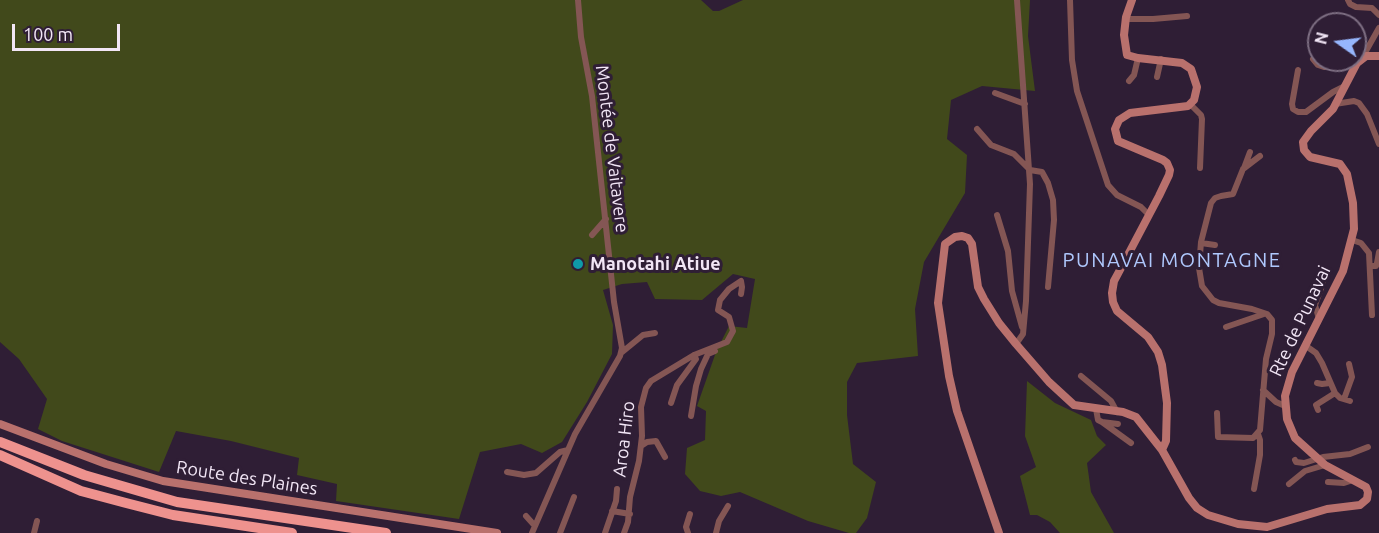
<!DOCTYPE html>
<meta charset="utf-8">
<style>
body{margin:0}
#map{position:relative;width:1379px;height:533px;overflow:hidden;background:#2f1e35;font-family:Ubuntu,sans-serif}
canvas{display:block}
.north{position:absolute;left:1307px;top:12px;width:60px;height:60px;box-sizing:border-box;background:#2f1e35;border:2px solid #7d6e82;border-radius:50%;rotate:284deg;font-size:16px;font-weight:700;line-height:24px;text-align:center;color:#f2e6f6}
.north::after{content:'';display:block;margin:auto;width:21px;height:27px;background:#96b6fd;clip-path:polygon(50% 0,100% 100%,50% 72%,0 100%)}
.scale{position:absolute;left:12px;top:24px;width:108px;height:27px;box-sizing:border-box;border:3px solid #f2e6f6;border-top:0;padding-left:8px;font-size:18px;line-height:21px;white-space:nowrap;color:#f2e6f6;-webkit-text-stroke:4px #2f1e35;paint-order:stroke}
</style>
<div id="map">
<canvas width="1379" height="533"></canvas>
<div class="north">N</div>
<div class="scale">100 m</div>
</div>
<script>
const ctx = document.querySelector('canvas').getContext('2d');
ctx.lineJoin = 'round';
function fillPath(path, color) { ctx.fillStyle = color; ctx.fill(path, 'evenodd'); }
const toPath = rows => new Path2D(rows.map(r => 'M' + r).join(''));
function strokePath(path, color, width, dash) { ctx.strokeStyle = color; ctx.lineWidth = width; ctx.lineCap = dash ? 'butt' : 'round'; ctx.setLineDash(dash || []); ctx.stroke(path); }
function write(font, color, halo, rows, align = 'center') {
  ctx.font = font + ' Ubuntu,sans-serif'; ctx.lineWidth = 6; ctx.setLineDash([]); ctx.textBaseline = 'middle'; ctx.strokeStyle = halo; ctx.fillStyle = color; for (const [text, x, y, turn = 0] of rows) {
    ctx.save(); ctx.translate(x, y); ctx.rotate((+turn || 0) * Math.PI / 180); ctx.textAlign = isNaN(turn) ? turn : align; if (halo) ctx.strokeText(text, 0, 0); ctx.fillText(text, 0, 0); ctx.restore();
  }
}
const green = toPath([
 [0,0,701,0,713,11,719,11,743,0,1030,0,1028,36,1035,91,982,86,951,100,947,139,967,155,965,193,924,262,915,309,918,356,857,363,847,382,847,415,853,464,876,482,867,518,856,533,849,533,808,521,740,492,721,496,700,491,685,474,687,448,705,440,706,411,697,406,716,352,729,326,747,328,755,279,733,274,702,300,655,299,647,282,622,284,603,290,613,325,612,354,587,402,562,442,542,453,521,444,480,452,459,519,336,501,337,484,297,475,299,458,231,441,176,431,159,472,62,441,38,429,47,399,19,359,0,342],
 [1027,381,1055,403,1091,420,1097,436,1106,445,1087,463,1091,492,1114,533,1060,533,1050,522,1037,515,1030,515,1020,476,1036,467,1025,436]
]);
const minor = toPath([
 [1070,0,1072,60,1077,91,1108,185,1117,195,1141,207,1148,214],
 [1348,0,1350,4,1356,7,1372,8,1379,15],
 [1126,19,1153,19,1187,16],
 [1355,55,1362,58,1379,28],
 [1313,59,1318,65,1324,67,1332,66,1342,60],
 [1298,70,1292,104,1293,109,1298,112,1306,112,1333,92,1343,87],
 [1157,77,1161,59],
 [1129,81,1134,75,1138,58],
 [995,93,1025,104],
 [1190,104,1201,115,1202,119,1200,168],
 [1335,104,1354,101,1359,103,1367,114,1379,144],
 [977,129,991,145,1014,154,1030,170,1042,172,1048,183,1053,200,1054,220,1048,287],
 [1244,168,1250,152],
 [997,215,1008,251,1012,291,1022,327],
 [592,235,606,219],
 [1352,240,1361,243,1369,253,1372,315],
 [1201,243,1215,245],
 [1370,266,1376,266,1377,263,1379,252],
 [1319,319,1315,305,1323,283],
 [1226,327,1264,314],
 [1016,344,1023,334,1026,301,1030,184,1017,0],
 [1306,346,1316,353,1322,363,1335,393,1340,398,1350,401],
 [621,353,643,335,655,333],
 [1081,376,1111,401,1117,412],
 [1317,383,1322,384,1330,383],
 [1263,390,1276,402,1285,406],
 [1344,399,1352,377,1349,364],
 [671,403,677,385,696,359,694,355],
 [1096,409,1098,420,1102,422,1118,424],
 [1318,410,1316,405,1335,393],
 [1217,413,1218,437,1253,438,1260,430,1266,359,1272,334,1272,320,1267,314,1252,309,1219,303,1213,300,1202,286,1199,268,1201,242,1211,203,1215,198,1221,196,1233,194,1243,169,1260,156],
 [691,416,696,386,701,369,708,354,715,351],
 [1102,422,1131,443],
 [641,446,647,442,656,441,665,457],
 [1295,460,1296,462,1304,463,1323,457,1350,454,1368,447],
 [507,472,524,475,536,473,560,452,568,450],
 [1328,482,1344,483,1353,480],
 [1289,484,1305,471,1325,465],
 [1254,489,1260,455,1260,440,1258,434],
 [612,511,630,514],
 [526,516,535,526],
 [34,533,37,521],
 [532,533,575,434,620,356,622,348,614,302,592,96,581,37,578,0],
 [560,533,574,497],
 [605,533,616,501,617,489],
 [624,533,628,522,630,497,639,461,642,436,641,407,646,388,651,381,694,355,727,342,733,331,729,317,718,310,720,300,729,289,741,281,742,287,741,294],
 [688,533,686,527,690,514],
 [716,533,719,521,728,506]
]);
const secondary = toPath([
 [1132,0,1126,17,1124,35,1127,55,1138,58,1182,63,1191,69,1197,87,1194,100,1188,106,1130,113,1119,120,1115,129,1118,141,1163,160,1167,163,1170,170,1169,175,1159,196,1121,268,1114,281,1112,293,1113,302,1117,311,1148,337,1158,352,1162,365,1167,403,1166,441,1162,450],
 [0,424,106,464,163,481,497,533],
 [999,533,957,411,949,376,938,303,945,244,955,237,962,236,968,238,972,244,978,287,984,299,999,323,1016,344,1049,382,1074,405,1123,412,1136,417,1162,450,1189,498,1197,508,1208,515,1238,524,1267,527,1327,509,1360,505,1367,499,1368,492,1366,487,1325,465,1295,438,1287,419,1285,396,1292,372,1343,271,1354,229,1353,203,1347,174,1340,164,1310,157,1304,150,1303,142,1311,131,1333,109,1357,63,1366,56,1379,56]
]);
const trunk = toPath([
 [0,442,84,475,177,502,386,533],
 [0,455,81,491,126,503,173,515,292,533]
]);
const markers = [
 [578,264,6,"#0f9aa8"]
];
const streetNames = [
 ["Montée de Vaitavere",612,149,83],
 ["Rte de Punavai",1300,321,-65],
 ["Aroa Hiro",624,439,-83],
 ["Route des Plaines",247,478,9]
];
const poiNames = [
 ["Manotahi Atiue",590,264]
];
const neighbourhoodNames = [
 ["PUNAVAI MONTAGNE",1172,260]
];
fillPath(green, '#41491b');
strokePath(minor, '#845654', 6);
strokePath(secondary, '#b9716d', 8);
strokePath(trunk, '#ee928e', 10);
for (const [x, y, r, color] of markers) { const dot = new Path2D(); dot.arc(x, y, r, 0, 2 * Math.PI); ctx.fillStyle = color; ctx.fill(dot); strokePath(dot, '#2f1e35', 2); }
write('18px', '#f2e6f6', '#2f1e35', streetNames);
write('bold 18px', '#f2e6f6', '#2f1e35', poiNames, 'left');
ctx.letterSpacing = '1.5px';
write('20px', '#afc8fd', '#2f1e35', neighbourhoodNames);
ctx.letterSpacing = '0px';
</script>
